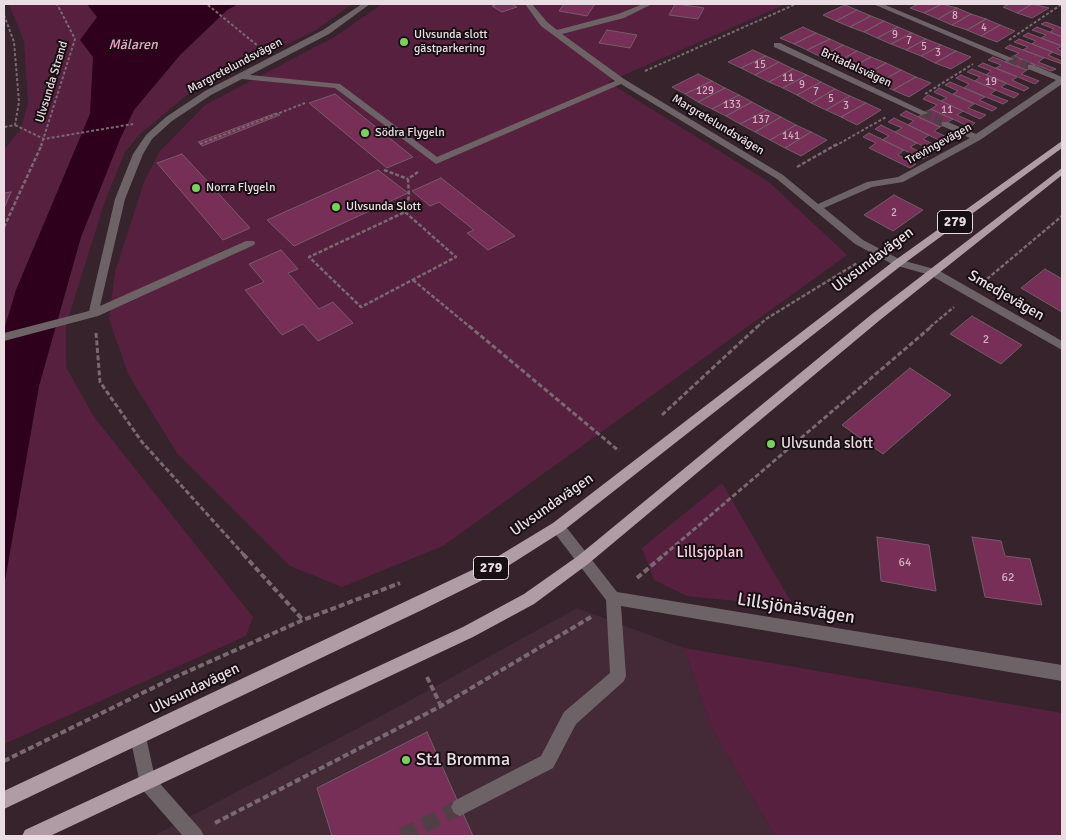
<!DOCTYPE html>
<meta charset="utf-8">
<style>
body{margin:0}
#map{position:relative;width:1066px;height:840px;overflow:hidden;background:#36232c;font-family:Signika,sans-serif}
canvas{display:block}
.frame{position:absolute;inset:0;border:5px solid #e9dce2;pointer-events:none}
</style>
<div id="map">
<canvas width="1066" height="840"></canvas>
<div class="frame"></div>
</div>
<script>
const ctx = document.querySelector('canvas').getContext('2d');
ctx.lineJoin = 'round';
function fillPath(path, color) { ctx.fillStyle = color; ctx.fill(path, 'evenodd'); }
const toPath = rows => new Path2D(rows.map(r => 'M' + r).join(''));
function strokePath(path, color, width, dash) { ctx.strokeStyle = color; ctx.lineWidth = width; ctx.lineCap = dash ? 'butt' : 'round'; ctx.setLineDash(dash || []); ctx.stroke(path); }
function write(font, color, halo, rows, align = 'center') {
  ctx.font = font + ' Signika,sans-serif'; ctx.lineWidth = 4; ctx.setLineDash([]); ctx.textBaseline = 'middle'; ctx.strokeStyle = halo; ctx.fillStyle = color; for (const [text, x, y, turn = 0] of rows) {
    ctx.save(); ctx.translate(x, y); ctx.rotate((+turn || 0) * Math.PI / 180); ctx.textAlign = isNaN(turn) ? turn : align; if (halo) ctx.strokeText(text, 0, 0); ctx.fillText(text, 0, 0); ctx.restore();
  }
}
const built = toPath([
 [577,608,684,648,711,727,775,836,153,836,398,707]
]);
const green = toPath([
 [9,4,87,4,97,17,90,114,16,290,4,330,4,150,21,129,28,102,24,41],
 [238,4,352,4,316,30,187,95,140,134,125,152,105,201,66,325,66,367,94,417,253,617,246,636,4,744,4,586,39,386,81,237,120,139,134,110,180,55,227,10],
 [382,4,786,4,608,82,769,182,847,255,443,546,342,587,290,566,177,453,128,374,109,319,115,272,144,182,160,151,205,105,336,36],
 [722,483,794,607,687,596,654,580,642,548],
 [684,648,1062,713,1062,836,775,836,711,727]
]);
const water = toPath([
 [87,4,238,4,227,10,180,55,134,110,120,139,81,237,39,386,4,586,4,330,16,290,90,114,93,57,80,40,97,17]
]);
const building = toPath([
 [498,4,512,4,517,7,502,12,492,6,498,4],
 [564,4,595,4,587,16,559,11,564,4],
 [675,4,677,4,704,8,698,19,669,15,675,4],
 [918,4,942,4,924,13,910,8,918,4],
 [942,4,957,8,938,19,924,13,942,4],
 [1009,4,1032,4,1017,13,1003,7,1009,4],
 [1032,4,1049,8,1032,18,1017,13,1032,4],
 [845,5,857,10,836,21,823,15,845,5],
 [957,8,971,14,952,25,938,19,957,8],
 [857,10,871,16,850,27,836,21,857,10],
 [971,14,986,19,967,30,952,25,971,14],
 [871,16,884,21,864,32,850,27,871,16],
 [986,19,1000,25,981,36,967,30,986,19],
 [884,21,898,27,877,38,864,32,884,21],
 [1046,22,1062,28,1062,37,1050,32,1054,29,1041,24,1046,22],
 [1000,25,1015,31,997,42,981,36,1000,25],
 [803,27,816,33,794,44,780,38,803,27],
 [898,27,912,33,891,44,877,38,898,27],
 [1037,27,1062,37,1062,46,1041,38,1046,35,1032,30,1037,27],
 [607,30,637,35,630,48,599,43,607,30],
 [816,33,830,39,807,50,794,44,816,33],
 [912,33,926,39,906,50,891,44,912,33],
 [1028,33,1062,46,1057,49,1062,51,1062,56,1032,44,1036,41,1023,36,1028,33],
 [830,39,843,45,821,57,807,50,830,39],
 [926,39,941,45,921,56,906,50,926,39],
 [1019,39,1053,52,1048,55,1062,61,1062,64,1023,50,1028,47,1014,42,1019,39],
 [843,45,857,51,835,63,821,57,843,45],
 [941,45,956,51,935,63,921,56,941,45],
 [1010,45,1044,58,1038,62,1056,69,1051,71,1014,56,1019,53,1005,48,1010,45],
 [753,50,766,56,741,68,728,62,753,50],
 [857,51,871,57,849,69,835,63,857,51],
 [956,51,971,57,951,69,935,63,956,51],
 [766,56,779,62,755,75,741,68,766,56],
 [1014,56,1035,65,1027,70,1005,62,1014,56],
 [871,57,886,63,864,76,849,69,871,57],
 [993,57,1027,70,1021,74,1039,81,1035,84,996,68,1001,65,988,60,993,57],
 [779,62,793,69,769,82,755,75,779,62],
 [886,63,901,70,878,83,864,76,886,63],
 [983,63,1017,77,1012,80,1029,88,1024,91,986,75,991,71,978,66,983,63],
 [793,69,807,75,783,88,769,82,793,69],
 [972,69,1007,83,1001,87,1019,94,1014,98,975,81,980,77,967,72,972,69],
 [901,70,916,77,893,90,878,83,901,70],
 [698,74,712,81,685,94,672,87,698,74],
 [807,75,821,82,797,95,783,88,807,75],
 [961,75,996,90,990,94,1008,101,1003,104,964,88,969,84,956,78,961,75],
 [916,77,931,83,909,97,893,90,916,77],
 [712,81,725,88,698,102,685,94,712,81],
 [821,82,835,89,811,103,797,95,821,82],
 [950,82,985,97,979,100,997,108,992,111,953,94,958,91,945,85,950,82],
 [725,88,739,95,712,109,698,102,725,88],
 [939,88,974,104,968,108,986,115,980,119,941,101,947,98,934,92,939,88],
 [835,89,850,96,826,110,811,103,835,89],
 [335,94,413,157,387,168,309,103,335,94],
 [739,95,752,102,726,116,712,109,739,95],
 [928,95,963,111,957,115,975,123,970,127,931,109,937,105,923,99,928,95],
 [850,96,866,103,841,117,826,110,850,96],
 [752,102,767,110,740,124,726,116,752,102],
 [866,103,881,110,857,125,841,117,866,103],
 [931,109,953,119,940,127,918,117,931,109],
 [767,110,781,117,755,132,740,124,767,110],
 [906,111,940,127,934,131,953,140,947,144,908,125,914,121,900,115,906,111],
 [276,113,280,115,202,146,198,142,276,113],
 [781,117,796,125,770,140,755,132,781,117],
 [894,118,929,135,923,139,941,148,935,152,895,132,902,128,888,122,894,118],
 [796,125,811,132,785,148,770,140,796,125],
 [881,125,917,143,910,147,928,156,923,159,882,140,889,136,875,129,881,125],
 [811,132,827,140,801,156,785,148,811,132],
 [869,133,904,150,898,155,916,164,910,168,869,148,876,143,863,137,869,133],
 [182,154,197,170,250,228,223,240,157,163,182,154],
 [378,170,408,193,294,246,267,220,378,170],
 [441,178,515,236,488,250,467,233,474,230,439,202,430,206,412,191,441,178],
 [11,192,4,208,4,193,11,192],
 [894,195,923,210,893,231,864,215,894,195],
 [281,250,298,269,288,273,319,309,333,302,353,323,318,341,303,324,282,335,245,290,264,282,249,264,281,250],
 [1045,269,1062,279,1062,312,1021,288,1045,269],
 [972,316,1022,345,1001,364,950,334,972,316],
 [910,368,951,395,883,454,842,425,910,368],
 [877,537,929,545,936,591,881,581,877,537],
 [972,537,1001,541,1005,556,1030,559,1042,605,985,597,972,537],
 [427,732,473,836,332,836,317,788,427,732]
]);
const minorTunnelFar1 = toPath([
 [1010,59,1031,67],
 [924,113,945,124]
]);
const minorTunnel = toPath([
 [402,836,460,807]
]);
const pathFar3 = toPath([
 [208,5,258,46],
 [4,15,14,42,19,102,15,125,4,127],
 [1009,40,1062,4],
 [645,71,796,4],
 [925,94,973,64],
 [15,125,44,139,133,124],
 [200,144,305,103],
 [41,146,75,39,57,4],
 [835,146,886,117]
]);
const pathFar2 = toPath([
 [797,167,837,144],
 [384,170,408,179],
 [405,212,409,196,408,179,418,172],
 [405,212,456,257,361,307,309,257,405,212],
 [4,227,42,144],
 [987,279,1062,216],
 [413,280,470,327],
 [757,327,766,319,857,263],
 [930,327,954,307]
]);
const pathFar1 = toPath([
 [469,326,619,451],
 [96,333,100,382,142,442,244,555],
 [662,415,758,326],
 [664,555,932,326]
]);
const path = toPath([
 [243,554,303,620],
 [637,578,665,554],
 [427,677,441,706],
 [4,761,173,678,303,620,400,583],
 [215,823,441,706,591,617]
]);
const minor = toPath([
 [362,4,370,4,329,34,250,75,340,84,437,157,615,81,541,26,525,4,532,4,547,22,557,30,618,14,643,4,652,4,624,18,562,34,624,79,783,175,818,204,867,182,898,177,970,138,942,126,942,122,948,122,976,134,1056,80,1028,69,1028,65,1034,65,1062,77,1062,84,980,140,903,182,872,187,824,208,863,240,901,260,938,270,1062,341,1062,350,930,275,894,265,855,244,777,179,621,84,436,164,335,88,242,79,211,95,172,121,152,139,143,154,125,199,100,306,246,241,254,241,255,243,254,245,98,316,4,341,4,333,89,311,115,199,133,154,146,135,166,117,205,91,323,30,362,4],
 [873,4,883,4,1014,59,1007,61,873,4],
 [774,43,780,43,928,113,921,115,774,47,774,43],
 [558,521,563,523,617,592,1062,665,1062,681,621,606,626,676,624,681,576,724,553,768,460,816,454,813,451,807,454,801,541,756,564,712,610,673,606,600,553,531,551,527,553,523,558,521],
 [138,729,144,731,146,737,155,778,201,830,204,836,183,836,141,788,130,737,132,731,138,729]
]);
const major = toPath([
 [1062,141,1062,148,902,265,563,531,497,573,424,609,4,809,4,791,487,563,553,523,894,261,1062,141],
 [1062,168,1062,175,880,320,588,564,534,604,473,637,50,836,22,836,25,830,463,627,524,594,578,556,872,314,1062,168]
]);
const markers = [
 [404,42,5,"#76d25a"],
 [365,133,5,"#76d25a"],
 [196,188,5,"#76d25a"],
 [336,207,5,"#76d25a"],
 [771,444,5,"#76d25a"],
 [406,760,5,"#76d25a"]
];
const farNumbernames = [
 ["8",955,16],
 ["4",984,28],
 ["9",895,35],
 ["7",909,41],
 ["5",924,47],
 ["3",938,53],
 ["15",760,65],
 ["11",788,78],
 ["19",991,82],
 ["9",802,85],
 ["129",705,91],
 ["7",816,92],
 ["5",831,99],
 ["133",732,105],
 ["3",846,106],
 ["11",947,110],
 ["137",761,120],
 ["141",791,136],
 ["2",894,213]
];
const farPoinames = [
 ["Ulvsunda slott",414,35],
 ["gästparkering",414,49],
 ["Södra Flygeln",375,133],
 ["Norra Flygeln",206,188],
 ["Ulvsunda Slott",346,207]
];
const farStreetnames = [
 ["Margretelundsvägen",235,66,-28],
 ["Britadalsvägen",856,68,25],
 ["Ulvsunda Strand",52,82,-73],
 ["Margretelundsvägen",718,125,31],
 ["Trevingevägen",939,144,-29]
];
const numberNames = [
 ["2",986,340],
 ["64",905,563],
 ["62",1008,578]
];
const farWaternames = [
 ["Mälaren",133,45]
];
const shields = [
 [955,222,35],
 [491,568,35]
];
const shieldNames = [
 ["279",955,222],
 ["279",491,568]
];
const streetNames = [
 ["Ulvsundavägen",873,260,-37],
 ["Smedjevägen",1006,296,30],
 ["Ulvsundavägen",552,505,-35],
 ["Ulvsundavägen",195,689,-26]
];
const poiNames = [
 ["Ulvsunda slott",781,444]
];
const parkNames = [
 ["Lillsjöplan",710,553]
];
const nearStreetnames = [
 ["Lillsjönäsvägen",796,609,9]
];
const nearPoinames = [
 ["St1 Bromma",416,760]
];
fillPath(built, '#432a36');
fillPath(green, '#58203f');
fillPath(water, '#2e001b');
fillPath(building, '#782f57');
strokePath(building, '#725d67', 1);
strokePath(minorTunnelFar1, '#513f47', 8, [8, 4]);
strokePath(minorTunnel, '#513f47', 16, [16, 8]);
strokePath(pathFar3, '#796971', 2, [3, 2]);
strokePath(pathFar2, '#796971', 2.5, [4, 2]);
strokePath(pathFar1, '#796971', 3, [5, 2.5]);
strokePath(path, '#796971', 4, [6, 3]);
fillPath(minor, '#6d6367');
fillPath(major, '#b09ca5');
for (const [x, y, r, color] of markers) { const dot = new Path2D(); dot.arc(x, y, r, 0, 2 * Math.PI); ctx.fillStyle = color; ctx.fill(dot); strokePath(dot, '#180f13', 2); }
write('11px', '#cdb1bf', null, farNumbernames);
write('12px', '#e9dce2', '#180f13', farPoinames, 'left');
write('12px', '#e9dce2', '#180f13', farStreetnames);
write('12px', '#cdb1bf', null, numberNames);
write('italic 14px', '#f7a1cb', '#180f13', farWaternames);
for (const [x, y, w] of shields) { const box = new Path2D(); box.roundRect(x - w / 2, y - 11.5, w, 23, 4); ctx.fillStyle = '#180f13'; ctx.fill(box); strokePath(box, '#e9dce2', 1); }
write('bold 14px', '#e9dce2', null, shieldNames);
write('15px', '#e9dce2', '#180f13', streetNames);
write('15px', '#e9dce2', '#180f13', poiNames, 'left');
write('15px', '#fbcee3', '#180f13', parkNames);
write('18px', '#e9dce2', '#180f13', nearStreetnames);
write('18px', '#e9dce2', '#180f13', nearPoinames, 'left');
</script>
